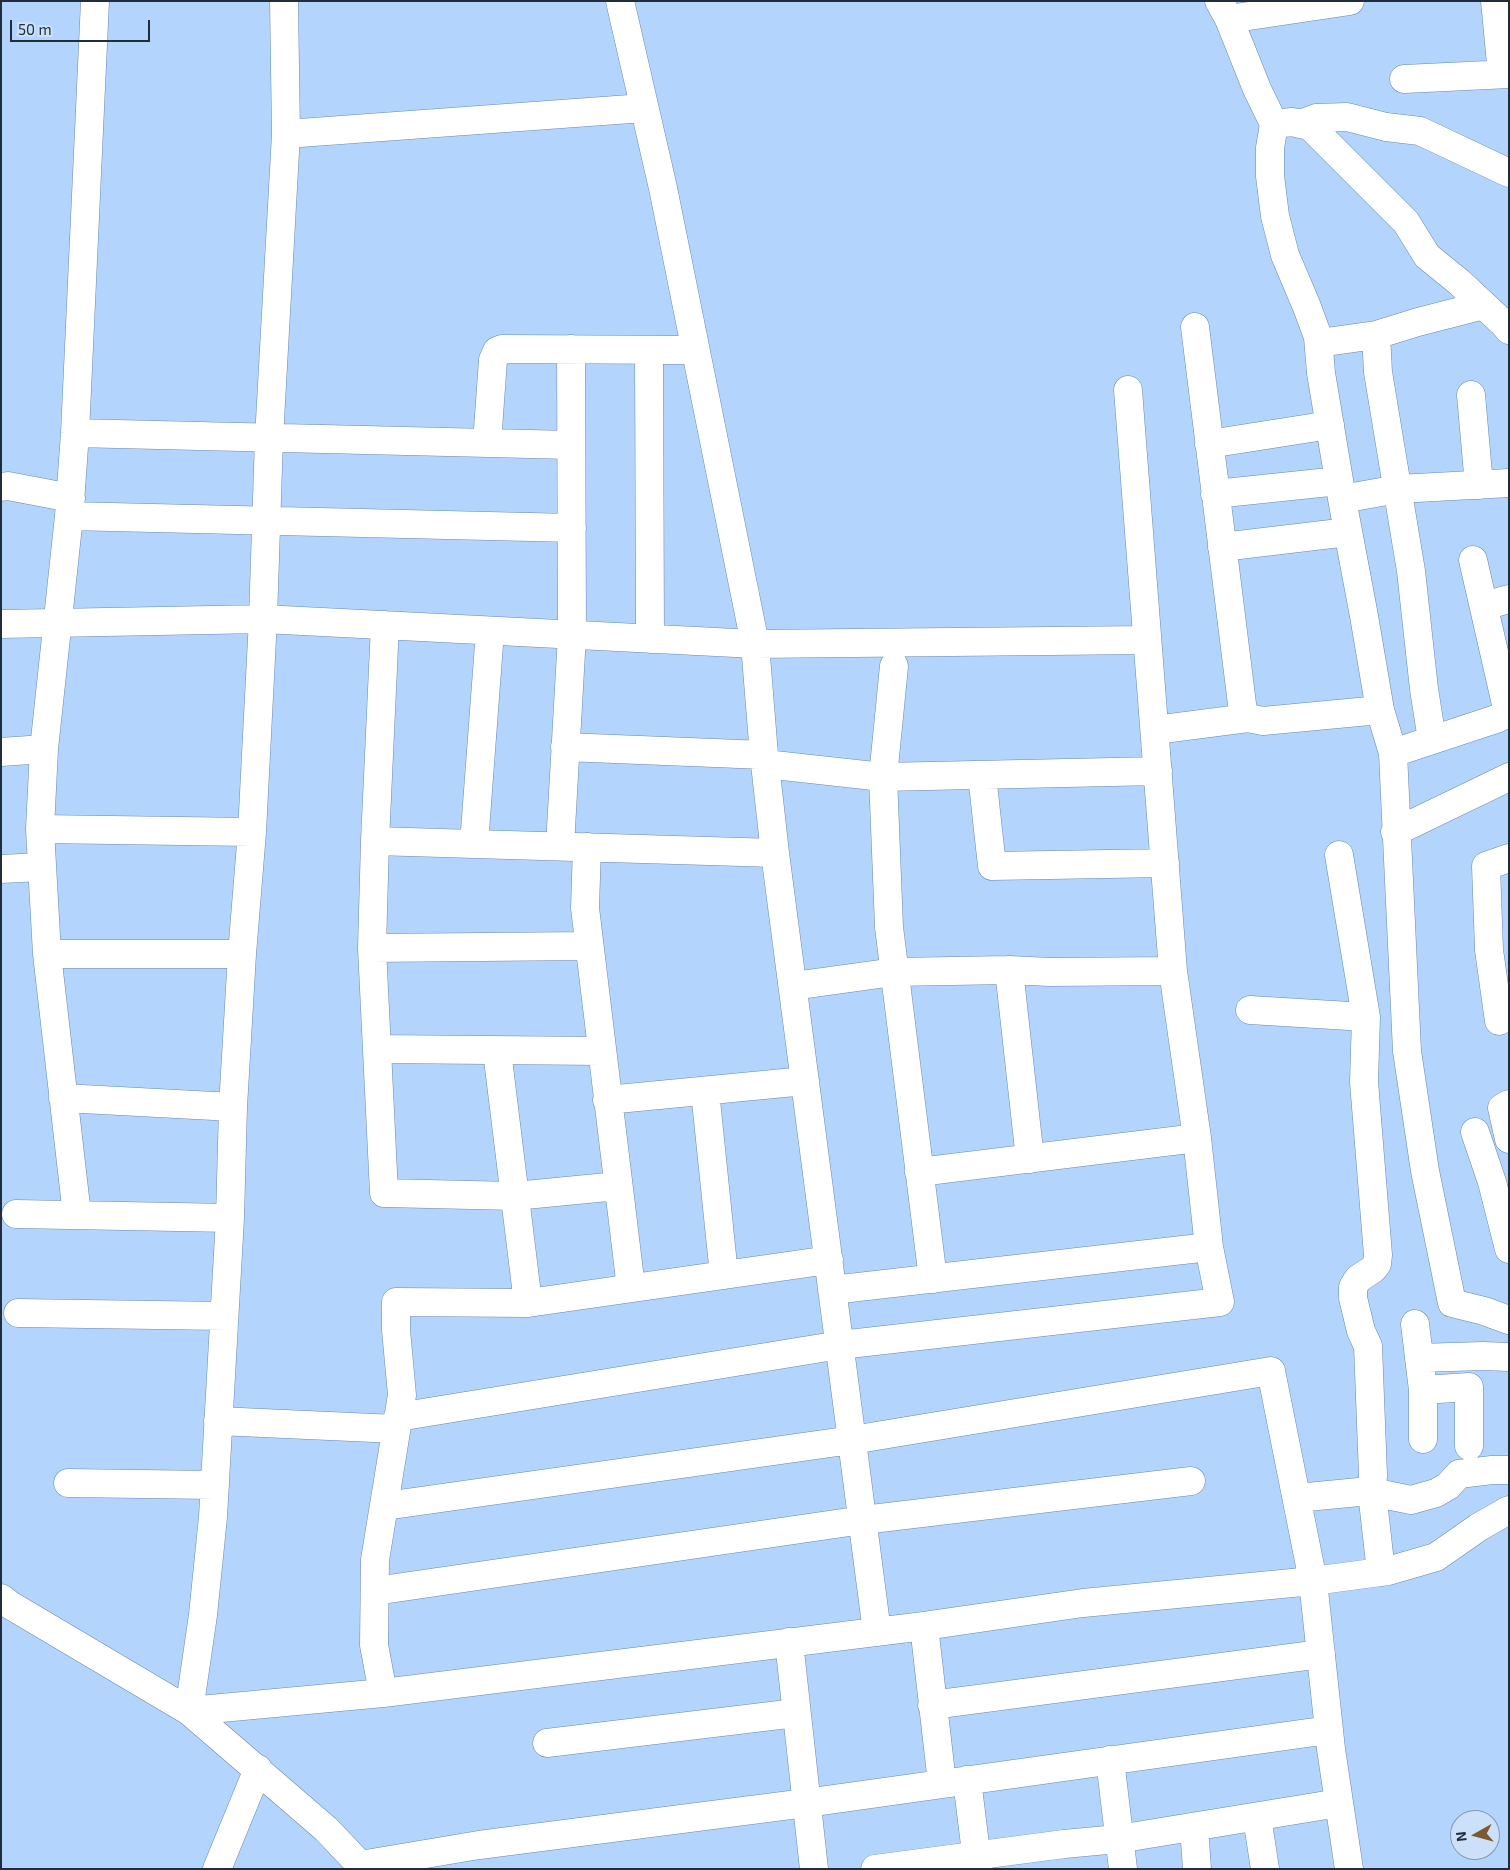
<!DOCTYPE html>
<style>
body{margin:0}
#map{position:relative;width:1510px;height:1870px;overflow:hidden;background:#b3d5fd;font-family:"Exo 2",sans-serif}
canvas{display:block}
.frame{position:absolute;inset:0;border:2px solid #202d3d;pointer-events:none}
.north{position:absolute;left:1450px;top:1810px;width:50px;height:50px;box-sizing:border-box;background:#cce1f9;border:1px solid #8799ae;border-radius:50%;rotate:263deg;font-size:14px;font-weight:700;line-height:20px;text-align:center;color:#202d3d}
.north::after{content:'';display:block;margin:auto;width:18px;height:22px;background:#7a5a30;clip-path:polygon(50% 0,100% 100%,50% 72%,0 100%)}
.scale{position:absolute;left:10px;top:20px;width:140px;height:22px;box-sizing:border-box;border:2px solid #202d3d;border-top:0;padding-left:6px;font-size:15px;line-height:18px;white-space:nowrap;color:#202d3d;-webkit-text-stroke:4px #cce1f9;paint-order:stroke}
</style>
<div id="map">
<canvas width="1510" height="1870"></canvas>
<div class="frame"></div>
<div class="north">N</div>
<div class="scale">50 m</div>
</div>
<script>
const ctx = document.querySelector('canvas').getContext('2d');
ctx.lineJoin = 'round';
const toPath = rows => new Path2D(rows.map(r => 'M' + r).join(''));
function strokePath(path, color, width, dash) { ctx.strokeStyle = color; ctx.lineWidth = width; ctx.lineCap = dash ? 'butt' : 'round'; ctx.setLineDash(dash || []); ctx.stroke(path); }
const minor = toPath([
 [620,1,663,188,755,644,764,755,775,853,877,1632],
 [1219,1,1229,19,1257,89,1274,124,1292,122,1310,126,1406,222,1427,256,1459,282,1504,324,1509,330],
 [1495,1,1502,74],
 [1229,19,1350,1],
 [1404,79,1509,74],
 [1274,124,1270,148,1270,176,1275,216,1285,255,1307,307,1318,337,1321,373,1344,510,1364,616,1380,710,1393,753,1407,1051,1425,1171,1452,1303,1484,1311,1509,1320],
 [1300,124,1316,118,1347,117,1386,127,1420,131,1509,173],
 [286,134,644,108],
 [1195,327,1243,712,1248,718,1263,721,1380,710],
 [1376,335,1378,372,1411,571,1424,689,1432,740],
 [1319,343,1376,335,1418,322,1484,305],
 [649,350,650,639],
 [1471,395,1479,485],
 [75,433,571,445],
 [487,443,493,360,497,351,502,349,695,350],
 [1209,444,1330,425],
 [1,487,8,486,71,498],
 [1215,494,1339,481],
 [1342,499,1398,489,1509,483],
 [69,516,572,528],
 [1222,547,1348,532],
 [1473,560,1508,713],
 [1484,606,1509,599],
 [1,624,263,619,755,644,1147,640],
 [385,625,375,841,372,948,384,1193,515,1196,618,1186],
 [894,666,883,777,889,927,933,1279],
 [1155,730,1248,718],
 [565,747,764,755],
 [1,752,44,749],
 [1393,753,1496,719,1509,713],
 [765,764,883,777,1158,771],
 [982,775,992,866,1165,863],
 [40,829,252,832],
 [1395,832,1509,777],
 [375,841,775,853],
 [474,844,490,631],
 [560,846,572,635,571,349],
 [587,847,585,908,631,1288],
 [1,869,41,867],
 [372,948,589,946],
 [47,954,242,954],
 [1009,970,1030,1159],
 [793,986,894,972,1009,970,1050,972,1173,971],
 [1250,1010,1366,1017],
 [1499,1021,1489,950,1486,866,1509,858],
 [378,1049,601,1051],
 [497,1051,528,1303],
 [705,1091,724,1275],
 [63,1098,233,1107],
 [607,1100,805,1081],
 [1509,1104,1502,1108,1509,1139],
 [1475,1132,1492,1182,1509,1249],
 [919,1172,1197,1138],
 [16,1214,230,1218],
 [77,1215,47,954,40,829,44,749,69,516,75,433,95,1],
 [832,1290,1209,1247],
 [18,1313,224,1316],
 [1415,1324,1423,1390,1423,1439],
 [1419,1358,1483,1356,1509,1357],
 [1423,1390,1469,1387,1469,1446],
 [398,1417,840,1345,1220,1302,1209,1247,1197,1138,1173,971,1128,390],
 [218,1421,396,1429],
 [68,1483,215,1485],
 [1297,1498,1359,1492,1372,1492,1373,1475,1368,1346,1361,1331,1353,1298,1353,1287,1358,1279,1373,1269,1377,1264,1378,1255,1364,1082,1366,1017,1339,855],
 [385,1506,852,1440,1271,1371,1313,1581,1331,1749,1349,1869],
 [1381,1572,1372,1492,1411,1500,1436,1493,1448,1486,1459,1474,1492,1470,1509,1470],
 [375,1591,863,1520,1191,1481],
 [1,1598,10,1605,189,1711,326,1829,364,1869],
 [924,1626,942,1783],
 [789,1642,814,1869],
 [383,1693,374,1645,375,1560,402,1395,396,1330,396,1302,528,1303,829,1260],
 [932,1705,1321,1654],
 [189,1711,203,1615,213,1517,230,1218,233,1107,242,954,252,832,263,619,269,438,286,134,284,1],
 [189,1711,383,1693,924,1626,1083,1603,1313,1581,1388,1571,1436,1557,1479,1527,1509,1510],
 [547,1743,796,1713],
 [1110,1760,1123,1869],
 [967,1780,978,1869],
 [1257,1817,1265,1869],
 [1194,1827,1197,1869],
 [360,1865,479,1845,806,1803,1329,1730],
 [217,1869,258,1769],
 [875,1869,1064,1844,1118,1839,1339,1803]
]);
strokePath(minor, '#6888ad', 29);
strokePath(minor, '#fff', 28);
</script>
